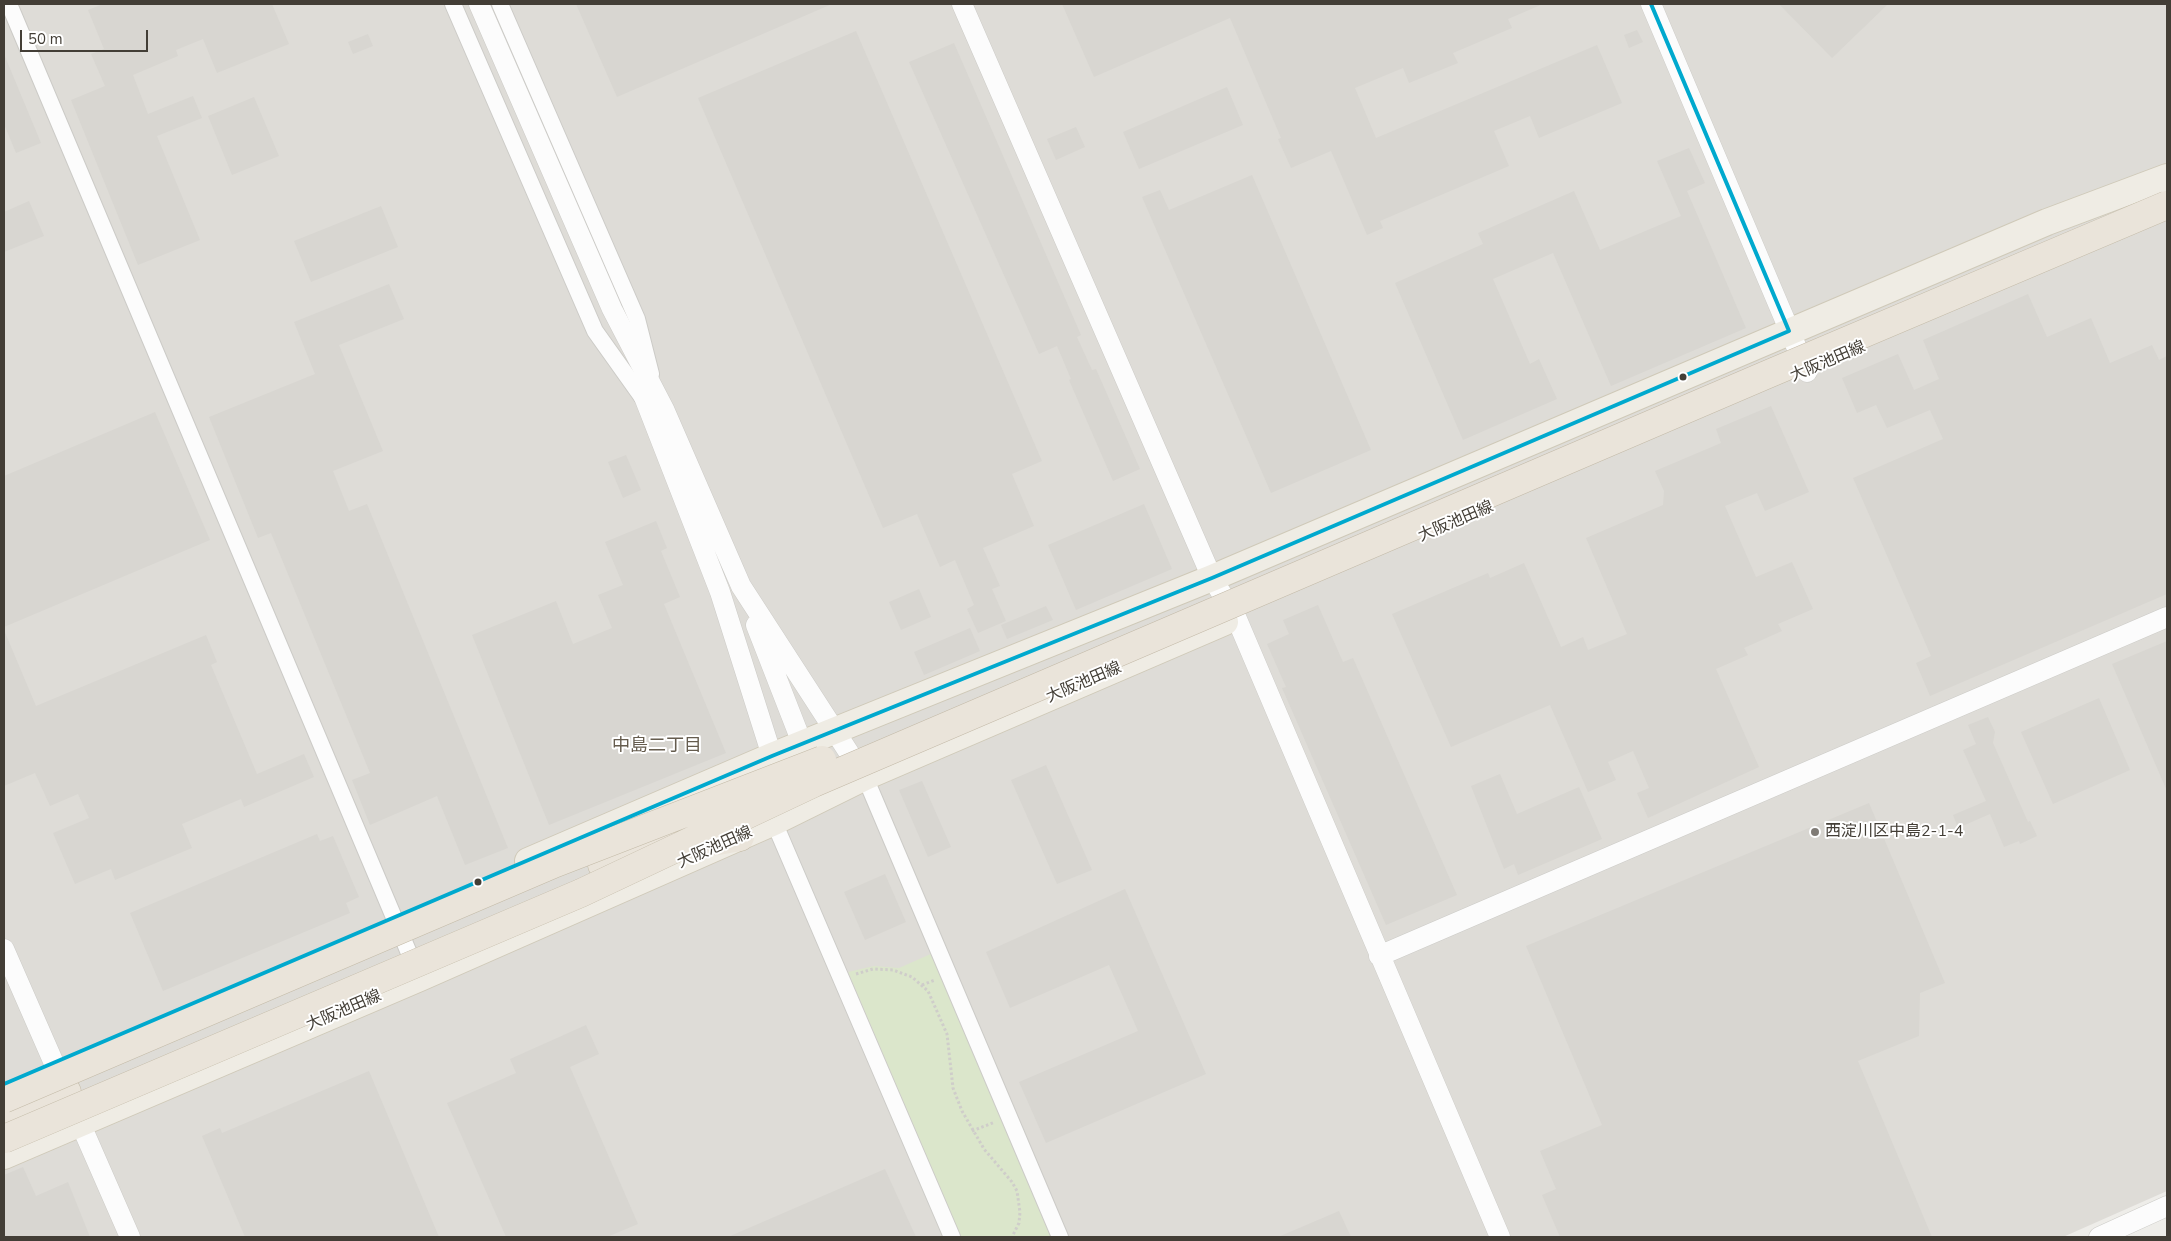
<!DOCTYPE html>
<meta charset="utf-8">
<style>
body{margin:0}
#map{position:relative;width:2171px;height:1241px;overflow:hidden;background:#eeede9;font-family:"Nunito Sans",sans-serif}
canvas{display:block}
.frame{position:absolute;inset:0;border:5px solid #433e36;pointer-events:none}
.scale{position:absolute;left:20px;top:30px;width:128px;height:22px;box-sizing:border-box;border:2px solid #433e36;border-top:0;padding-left:6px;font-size:15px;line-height:18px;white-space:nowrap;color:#433e36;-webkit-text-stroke:4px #fff;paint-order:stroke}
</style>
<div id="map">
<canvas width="2171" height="1241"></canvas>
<div class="frame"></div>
<div class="scale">50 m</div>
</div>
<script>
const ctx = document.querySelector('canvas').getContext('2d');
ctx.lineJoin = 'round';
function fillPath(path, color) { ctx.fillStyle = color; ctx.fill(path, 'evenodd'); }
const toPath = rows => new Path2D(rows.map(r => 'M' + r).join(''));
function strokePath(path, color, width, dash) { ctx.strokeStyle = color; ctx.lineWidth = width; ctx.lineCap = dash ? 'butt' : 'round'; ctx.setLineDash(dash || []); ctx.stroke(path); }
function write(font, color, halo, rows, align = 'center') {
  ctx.font = font + ' "Nunito Sans","Noto Sans JP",sans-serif'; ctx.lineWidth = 4; ctx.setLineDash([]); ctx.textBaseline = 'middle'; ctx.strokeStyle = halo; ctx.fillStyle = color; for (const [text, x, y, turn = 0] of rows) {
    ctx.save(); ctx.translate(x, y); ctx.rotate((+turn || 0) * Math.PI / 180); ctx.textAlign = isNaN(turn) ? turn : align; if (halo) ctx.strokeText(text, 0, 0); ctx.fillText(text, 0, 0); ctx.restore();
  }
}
const industrial = toPath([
 [4,4,2167,4,2167,1191,2063,1237,4,1237]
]);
const green = toPath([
 [933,953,1053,1237,961,1237,848,972,874,966,899,968]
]);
const building = toPath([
 [103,4,272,4,289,44,217,73,203,39,176,50,178,56,133,75,148,114,193,96,202,118,157,136,200,240,138,265,71,100,105,86,91,54,104,49,88,10],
 [576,4,832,4,617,97],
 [1062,4,1543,4,1508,19,1512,28,1453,53,1458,63,1409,83,1403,68,1355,88,1376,138,1597,45,1622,103,1539,138,1530,116,1494,131,1509,166,1380,221,1383,228,1367,235,1331,151,1291,168,1278,139,1281,138,1230,18,1094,77],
 [1779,4,1888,4,1832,58],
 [1637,30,1643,42,1629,48,1624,35],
 [856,31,1042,461,1012,474,1034,526,983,548,1000,586,992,589,1006,621,978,633,967,609,974,605,955,560,940,567,917,514,883,528,698,98],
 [368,34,373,46,353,54,348,42],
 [954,43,1081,335,1077,337,1092,370,1096,369,1140,469,1113,481,1069,380,1071,379,1057,346,1039,354,909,62],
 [4,54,41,143,16,153,4,124],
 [1227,87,1243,125,1139,169,1123,132],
 [254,97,279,156,232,175,208,116],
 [1076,127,1085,147,1056,160,1047,139],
 [1689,148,1705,183,1687,191,1746,328,1611,386,1553,253,1493,279,1530,364,1539,359,1557,399,1463,440,1395,283,1483,244,1478,233,1574,191,1600,250,1681,216,1657,161],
 [1252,175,1371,450,1271,493,1142,197,1160,190,1169,210],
 [29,201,44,236,4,252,4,212],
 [381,206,398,247,311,282,294,241],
 [389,284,404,319,339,345,383,451,333,471,349,511,367,504,508,848,465,865,437,796,370,825,352,780,370,773,271,533,258,538,209,417,315,374,294,322],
 [2028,294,2047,337,2091,318,2110,363,2152,345,2159,360,2167,356,2167,594,1930,696,1916,663,1931,656,1853,478,1943,439,1930,410,1887,428,1876,405,1857,413,1842,378,1898,354,1914,390,1939,379,1923,340],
 [1771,406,1809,492,1765,511,1757,493,1725,506,1756,577,1792,562,1813,609,1778,624,1782,631,1744,648,1748,655,1716,669,1759,767,1648,818,1637,793,1649,788,1633,751,1608,762,1616,780,1588,792,1550,705,1451,747,1392,614,1488,573,1490,578,1524,563,1561,647,1583,637,1588,650,1627,634,1586,538,1663,505,1664,491,1655,471,1721,443,1716,429],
 [155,412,210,540,4,627,4,476],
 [626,455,641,490,623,498,608,462],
 [1144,504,1172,569,1076,610,1048,545],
 [656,521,667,548,661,551,680,597,664,604,726,753,549,825,472,635,556,601,573,644,612,628,598,595,623,585,605,542],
 [919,589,931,617,901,630,889,602],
 [1318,605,1343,662,1353,658,1457,895,1386,925,1282,688,1286,687,1267,644,1289,634,1283,620],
 [1046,606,1053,620,1007,639,1001,625],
 [970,628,980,651,924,675,914,652],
 [4,630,36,706,206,635,217,662,211,665,257,774,304,754,314,777,244,807,241,799,182,824,192,848,115,880,111,869,75,884,53,833,89,818,78,794,50,806,35,773,4,786],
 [2167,641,2167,791,2112,664],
 [2099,698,2130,770,2053,804,2021,732],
 [1988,717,1995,732,1993,743,2028,822,2030,821,2037,836,2020,844,2019,841,2004,847,1990,814,1958,828,1953,815,1986,801,1963,750,1976,744,1968,725],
 [1046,765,1092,870,1057,884,1011,780],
 [1500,774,1517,814,1579,787,1602,839,1518,875,1514,864,1504,869,1471,786],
 [922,781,951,847,928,857,899,790],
 [1869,803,1945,983,1920,993,1919,1036,1858,1061,1932,1237,1560,1237,1542,1195,1556,1189,1540,1151,1602,1125,1526,946],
 [317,834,320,841,333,836,359,897,346,903,350,913,163,991,130,913],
 [885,874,906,922,865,940,844,892],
 [1125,889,1206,1074,1046,1143,1019,1082,1138,1031,1109,965,1010,1008,986,952],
 [586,1025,599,1054,570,1067,638,1224,607,1237,506,1237,447,1103,516,1073,510,1059],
 [369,1071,439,1237,245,1237,202,1136,220,1128,222,1133],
 [23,1167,36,1196,68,1182,90,1237,4,1237,4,1175],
 [885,1169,916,1237,728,1237],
 [1339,1211,1351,1237,1278,1237]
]);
const path = toPath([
 [856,974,873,969,893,970,912,977,928,991,947,1034,953,1088,962,1111,984,1149,1012,1182,1017,1191,1020,1212,1019,1223,1012,1237],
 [922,985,935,980],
 [972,1131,995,1122]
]);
const minor = toPath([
 [9,4,417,972],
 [453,4,595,331,642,397],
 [500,4,637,319,651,374],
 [865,777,1060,1237],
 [774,813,774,822,952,1237]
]);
const tertiary = toPath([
 [479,4,612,309,664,409,741,586,864,776],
 [962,4,1212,578,1236,617,1500,1237],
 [1651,4,1807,372],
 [639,384,720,592,772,756],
 [756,625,802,743,805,757],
 [4,949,130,1237],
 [1379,956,2167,617],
 [2099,1237,2167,1206]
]);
const primary = toPath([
 [528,861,772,756,1212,578,2047,222,2167,177],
 [4,1156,420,978,774,822,865,777,1225,622]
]);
const motorway = toPath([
 [602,865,655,846,718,841,740,837],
 [4,1118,67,1092]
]);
const motorwayBridge = toPath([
 [4,1099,556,863,822,760],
 [4,1139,581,893,814,783,1766,375,2167,205]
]);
const bus1 = toPath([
 [4,1084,772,756,1212,578,1789,331,1651,4]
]);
const markers = [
 [1683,377,4.5,"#433e36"],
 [1815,832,5,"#7f7b75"],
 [478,882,4.5,"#433e36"]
];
const streetNames = [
 ["大阪池田線",1828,362,-23],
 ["大阪池田線",1456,522,-23],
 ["大阪池田線",1084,683,-23],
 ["大阪池田線",715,848,-24],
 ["大阪池田線",344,1011,-23]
];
const poiNames = [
 ["西淀川区中島2-1-4",1825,832]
];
const neighbourhoodNames = [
 ["中島二丁目",657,747]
];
fillPath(industrial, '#dedcd7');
fillPath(green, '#dbe6cb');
fillPath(building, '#d8d6d1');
strokePath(minor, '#cccbc7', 18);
strokePath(tertiary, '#cccbc7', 21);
strokePath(primary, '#cfc9b8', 28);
strokePath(motorway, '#c3baa7', 29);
strokePath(path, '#cfcdca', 3, [2.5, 2.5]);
strokePath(minor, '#fcfcfc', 16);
strokePath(tertiary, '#fcfcfc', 20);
strokePath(primary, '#efece4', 26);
strokePath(motorway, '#eae4da', 28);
strokePath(motorwayBridge, '#c3baa7', 29, []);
strokePath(motorwayBridge, '#eae4da', 28);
strokePath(bus1, '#00a9ce', 4);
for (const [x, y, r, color] of markers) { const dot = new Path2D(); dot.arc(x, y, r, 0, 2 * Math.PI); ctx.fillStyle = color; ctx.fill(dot); strokePath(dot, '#fff', 2); }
write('16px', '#433e36', '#fff', streetNames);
write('16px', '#433e36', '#fff', poiNames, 'left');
write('18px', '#655c4e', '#fff', neighbourhoodNames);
</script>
